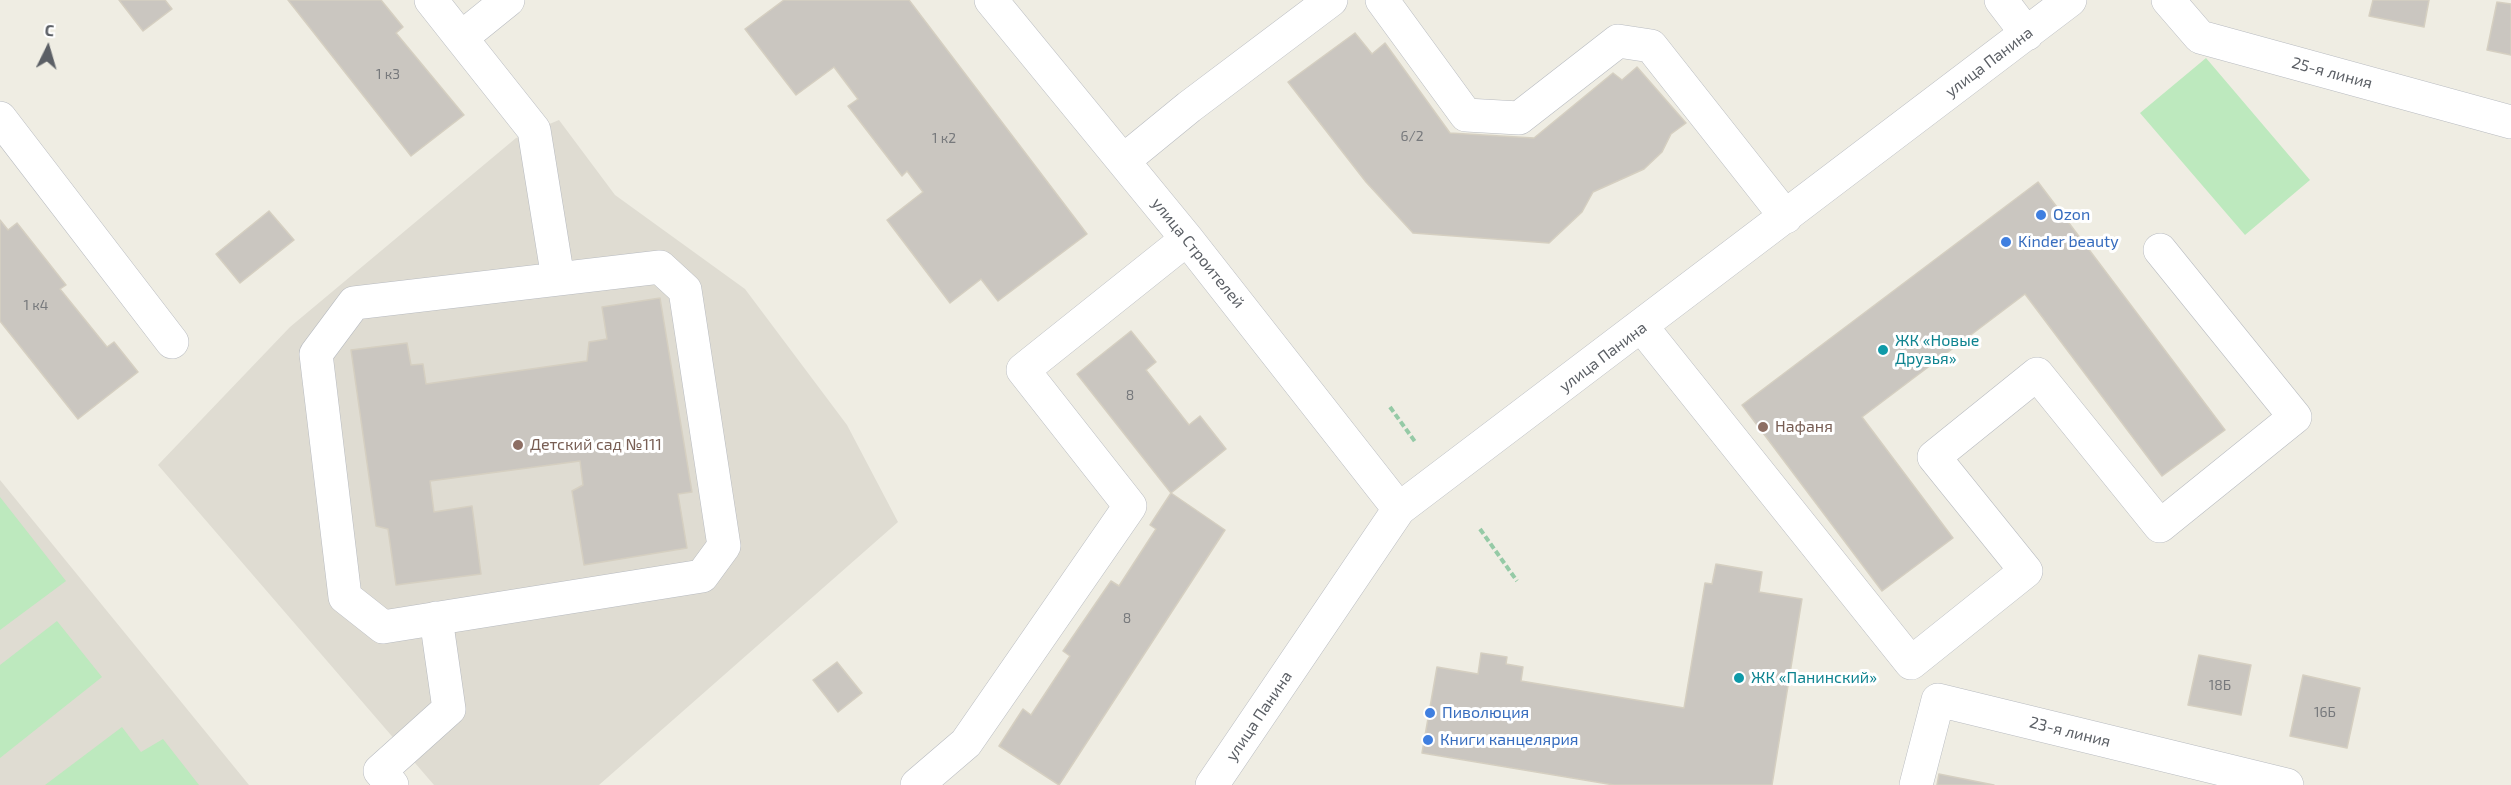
<!DOCTYPE html>
<meta charset="utf-8">
<style>
body{margin:0}
#map{position:relative;width:2511px;height:785px;overflow:hidden;background:#efede3;font-family:"Exo 2",sans-serif}
canvas{display:block}
.north{position:absolute;left:18px;top:18px;width:60px;height:60px;-webkit-text-stroke:4px #fff;paint-order:stroke;rotate:5deg;font-size:16px;font-weight:700;line-height:24px;text-align:center;color:#5b5f65}
.north::after{content:'';display:block;margin:auto;width:21px;height:27px;background:#5b5f65;clip-path:polygon(50% 0,100% 100%,50% 72%,0 100%)}
</style>
<div id="map">
<canvas width="2511" height="785"></canvas>
<div class="north">С</div>
</div>
<script>
const ctx = document.querySelector('canvas').getContext('2d');
ctx.lineJoin = 'round';
function fillPath(path, color) { ctx.fillStyle = color; ctx.fill(path, 'evenodd'); }
const toPath = rows => new Path2D(rows.map(r => 'M' + r).join(''));
function strokePath(path, color, width, dash) { ctx.strokeStyle = color; ctx.lineWidth = width; ctx.lineCap = dash ? 'butt' : 'round'; ctx.setLineDash(dash || []); ctx.stroke(path); }
function write(font, color, halo, rows, align = 'center') {
  ctx.font = font + ' "Exo 2",sans-serif'; ctx.lineWidth = 6; ctx.setLineDash([]); ctx.textBaseline = 'middle'; ctx.strokeStyle = halo; ctx.fillStyle = color; for (const [text, x, y, turn = 0] of rows) {
    ctx.save(); ctx.translate(x, y); ctx.rotate((+turn || 0) * Math.PI / 180); ctx.textAlign = isNaN(turn) ? turn : align; if (halo) ctx.strokeText(text, 0, 0); ctx.fillText(text, 0, 0); ctx.restore();
  }
}
const education = toPath([
 [559,120,615,195,745,289,847,425,898,522,599,785,434,785,158,465,290,327,516,138],
 [0,480,249,785,0,785]
]);
const green = toPath([
 [2206,58,2310,180,2245,235,2140,113],
 [0,497,66,581,0,630],
 [57,621,102,677,0,758,0,665],
 [122,727,141,752,163,739,199,785,45,785]
]);
const building = toPath([
 [119,0,165,0,172,9,143,31,119,0],
 [288,0,381,0,403,27,396,33,464,115,411,156,288,0],
 [784,0,909,0,1087,234,998,301,981,279,950,303,887,220,923,192,907,171,902,176,848,106,858,99,834,67,796,95,745,29,784,0],
 [2373,0,2429,0,2424,27,2369,16,2373,0],
 [2497,2,2511,4,2511,55,2487,50,2497,2],
 [1355,33,1372,54,1385,43,1450,133,1534,138,1613,73,1622,80,1637,67,1686,123,1671,134,1662,152,1644,169,1593,192,1582,212,1549,243,1413,233,1366,182,1288,82,1355,33],
 [2038,182,2225,430,2162,476,2025,294,1862,417,1953,538,1882,591,1742,405,2038,182],
 [269,211,294,240,240,283,216,254,269,211],
 [0,220,8,230,17,223,66,285,60,289,107,347,114,342,138,372,78,419,0,321,0,220],
 [660,298,692,492,678,494,687,548,584,565,572,491,583,485,580,461,430,481,434,512,472,506,481,574,396,585,388,529,376,526,351,350,407,343,411,365,423,364,426,384,587,361,589,342,607,339,602,307,660,298],
 [1131,331,1156,362,1146,370,1189,425,1200,416,1226,449,1171,493,1077,374,1131,331],
 [1171,493,1225,530,1059,785,999,746,1023,709,1031,715,1070,656,1063,651,1111,581,1119,586,1156,529,1150,525,1171,493],
 [1716,564,1762,572,1759,592,1802,599,1772,785,1614,785,1422,753,1437,667,1478,674,1481,653,1507,657,1506,664,1523,667,1521,681,1684,708,1705,583,1712,584,1716,564],
 [2199,655,2251,665,2241,715,2188,705,2199,655],
 [837,662,862,693,838,712,813,680,837,662],
 [2303,675,2360,688,2347,748,2290,736,2303,675],
 [1939,774,1994,785,1937,785,1939,774]
]);
const path = toPath([
 [1390,407,1416,443],
 [1480,529,1517,581]
]);
const minor = toPath([
 [431,0,461,38,508,0],
 [991,0,1187,239,1399,509],
 [1382,0,1466,115,1519,118,1618,41,1651,46,1786,217],
 [2001,0,2027,34],
 [2168,0,2200,37,2511,122],
 [461,38,534,130,558,279,660,267,685,290,724,546,702,576,383,627,345,597,316,354,354,303,558,279],
 [0,118,172,342],
 [1123,161,1189,107,1331,0],
 [1642,327,1911,663,2026,571,1934,457,2037,374,2160,526,2295,417,2160,250],
 [392,785,380,771,449,709,436,618],
 [917,785,966,743,1130,506,1023,370,1187,239],
 [1212,785,1399,509,2070,0],
 [1916,785,1938,700,2287,785]
]);
const markers = [
 [2041,215,6,"#3f7fe0"],
 [2006,242,6,"#3f7fe0"],
 [1883,350,6,"#0f9aa8"],
 [1763,427,6,"#8d6e63"],
 [518,445,6,"#8d6e63"],
 [1739,678,6,"#0f9aa8"],
 [1430,713,6,"#3f7fe0"],
 [1428,740,6,"#3f7fe0"]
];
const numberNames = [
 ["1 к3",388,74],
 ["6/2",1412,136],
 ["1 к2",944,138],
 ["1 к4",36,305],
 ["8",1130,395],
 ["8",1127,618],
 ["18Б",2220,685],
 ["16Б",2325,712]
];
const streetNames = [
 ["улица Панина",1989,62,-37],
 ["25-я линия",2332,73,15],
 ["улица Строителей",1198,253,51],
 ["улица Панина",1603,357,-37],
 ["улица Панина",1259,716,-56],
 ["23-я линия",2070,732,14]
];
const shopNames = [
 ["Ozon",2053,215],
 ["Kinder beauty",2018,242],
 ["Пиволюция",1442,713],
 ["Книги канцелярия",1440,740]
];
const cultureNames = [
 ["ЖК «Новые",1895,341],
 ["Друзья»",1895,359],
 ["ЖК «Панинский»",1751,678]
];
const educationNames = [
 ["Нафаня",1775,427],
 ["Детский сад №111",530,445]
];
fillPath(education, '#dfdcd2');
fillPath(green, '#bde9be');
fillPath(building, '#cac6c0');
strokePath(building, '#d5cfc1', 1.5);
strokePath(minor, '#b8bbc0', 34);
strokePath(path, '#95caa6', 4, [6, 3]);
strokePath(minor, '#fff', 33);
for (const [x, y, r, color] of markers) { const dot = new Path2D(); dot.arc(x, y, r, 0, 2 * Math.PI); ctx.fillStyle = color; ctx.fill(dot); strokePath(dot, '#fff', 2); }
write('14px', '#77797c', null, numberNames);
write('16px', '#5b5f65', '#fff', streetNames);
write('16px', '#366cbe', '#fff', shopNames, 'left');
write('16px', '#0d838f', '#fff', cultureNames, 'left');
write('16px', '#785e54', '#fff', educationNames, 'left');
</script>
